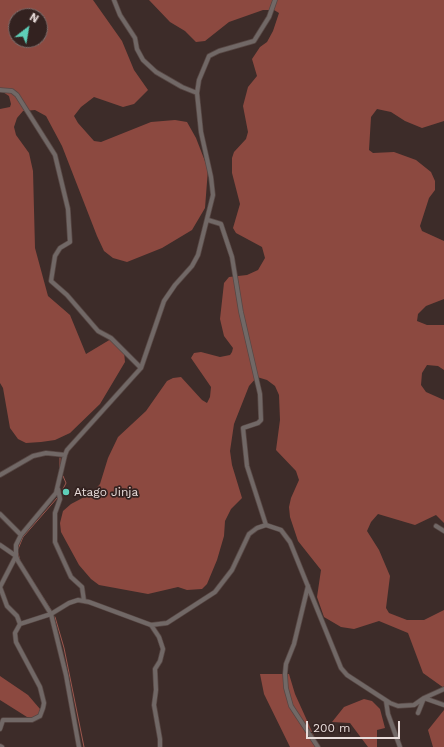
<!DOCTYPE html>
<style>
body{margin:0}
#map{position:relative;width:444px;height:747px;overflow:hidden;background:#3d2c29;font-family:"Work Sans",sans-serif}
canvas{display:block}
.north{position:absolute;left:8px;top:8px;width:40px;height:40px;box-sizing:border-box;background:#332220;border:1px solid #7b6c6a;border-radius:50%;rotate:31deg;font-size:11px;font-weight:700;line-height:16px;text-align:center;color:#e8dcda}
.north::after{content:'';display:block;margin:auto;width:14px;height:18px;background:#5eceb8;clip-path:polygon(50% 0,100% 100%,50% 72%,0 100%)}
.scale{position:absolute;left:306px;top:721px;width:94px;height:18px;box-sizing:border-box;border:2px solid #e8dcda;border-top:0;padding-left:5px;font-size:12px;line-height:14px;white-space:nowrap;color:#e8dcda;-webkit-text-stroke:3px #332220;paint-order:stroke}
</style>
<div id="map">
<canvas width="444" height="747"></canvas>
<div class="north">N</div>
<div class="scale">200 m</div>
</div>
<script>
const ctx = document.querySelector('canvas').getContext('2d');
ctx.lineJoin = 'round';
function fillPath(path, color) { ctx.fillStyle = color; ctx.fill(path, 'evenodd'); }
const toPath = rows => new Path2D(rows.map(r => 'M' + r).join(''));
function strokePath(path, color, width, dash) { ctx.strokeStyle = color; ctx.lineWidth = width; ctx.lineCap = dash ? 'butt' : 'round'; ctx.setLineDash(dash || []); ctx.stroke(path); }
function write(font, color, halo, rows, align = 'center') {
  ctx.font = font + ' "Work Sans",sans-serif'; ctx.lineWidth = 3.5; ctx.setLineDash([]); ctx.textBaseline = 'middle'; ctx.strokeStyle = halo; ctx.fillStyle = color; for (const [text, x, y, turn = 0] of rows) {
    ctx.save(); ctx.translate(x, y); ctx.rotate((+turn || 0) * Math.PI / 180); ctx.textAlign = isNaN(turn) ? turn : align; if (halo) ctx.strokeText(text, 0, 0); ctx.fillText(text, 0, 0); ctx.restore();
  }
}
const forest = toPath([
 [0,0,93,0,122,41,134,70,148,90,134,104,123,107,94,97,81,107,74,116,78,123,94,141,101,142,151,122,175,120,187,122,196,138,208,169,205,208,192,230,162,248,127,262,113,258,104,251,97,236,62,146,46,116,35,110,23,111,17,118,14,127,16,135,29,153,33,171,35,248,48,296,70,315,86,354,111,339,124,352,125,362,100,404,70,433,55,440,41,442,26,443,18,439,10,428,3,388,0,383,0,109,10,107,11,104,9,96,0,90],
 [16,16,40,16,40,40,16,40],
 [149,0,444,0,444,121,422,128,405,121,391,112,377,109,371,117,369,150,373,153,394,152,416,160,431,172,435,181,435,190,429,198,420,226,422,231,444,241,444,299,426,306,418,314,417,321,427,325,444,325,444,370,438,366,427,365,422,373,421,385,426,392,444,400,444,523,436,515,415,525,378,514,371,522,367,531,379,550,390,576,386,608,389,613,407,620,424,620,444,610,444,688,423,673,408,633,379,621,354,629,341,627,324,617,317,597,321,570,298,541,290,517,289,507,291,498,299,480,296,471,276,450,280,420,279,395,275,386,267,380,257,377,249,386,234,424,230,451,232,465,242,498,231,509,225,521,224,536,217,560,207,584,202,589,187,590,178,587,148,594,99,585,91,579,79,565,61,532,60,523,63,511,71,504,92,493,100,484,108,458,118,437,146,411,167,381,173,378,181,377,202,400,207,403,210,397,211,387,191,358,194,353,201,352,220,357,230,355,232,352,233,348,224,336,220,319,224,283,229,277,247,275,258,270,265,258,262,247,236,233,233,228,240,204,232,173,232,158,234,152,246,139,248,132,243,106,248,87,257,76,252,59,260,47,267,42,273,31,279,13,274,10,263,10,229,22,205,41,196,42,185,31,170,22],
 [260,674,289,674,295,694,319,747,290,747,264,694],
 [0,676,28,695,40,709,38,719,27,717,0,700],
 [364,699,372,701,380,709,385,728,377,730,377,747,368,747,350,723,332,722,344,707],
 [444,710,444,747,433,747,428,730]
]);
const stream = toPath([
 [60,468,60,458],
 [60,495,66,483,63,476],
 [18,549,23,537,58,497],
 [18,553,20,561,51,610],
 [55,617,64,648,84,747]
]);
const minor = toPath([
 [114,0,120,15,135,38,137,49,143,60,156,72,182,87,197,93],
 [0,90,12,91,17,95,55,155,68,209,70,242,60,248,55,256,51,281,67,295,98,331,111,338,141,368],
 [208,220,221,224,232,257,241,312,260,394,261,420,258,423,243,428,247,466,266,525],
 [0,475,33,456,46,453,65,455],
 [58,489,60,499,55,513,55,542,71,577,82,587,84,601],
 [0,514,21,535],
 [436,526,444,531],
 [0,545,16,556,0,587,7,606,17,616,20,624],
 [308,586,294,644,286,664,285,674,286,688,291,706,318,747],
 [151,625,159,637,163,649,160,661,155,669,156,690,154,705,160,739,160,747],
 [424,698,444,705],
 [386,701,388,714,400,747],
 [418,713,424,698],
 [0,729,3,720,32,720,40,716,43,708,44,703,40,687,16,642,15,633,20,624,51,614,69,603,78,600,89,602,151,625,167,623,215,592,232,570,249,534,257,528,266,525,281,530,290,542,341,668,347,675,390,703,398,706,414,705,424,698,444,689],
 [0,746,2,747],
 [79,747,66,675,51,614,18,561,16,556,16,545,21,535,56,493,65,455,67,450,141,368,164,301,175,285,192,266,198,255,213,195,211,177,201,132,197,93,199,80,209,56,219,51,254,41,269,17,275,0]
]);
const markers = [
 [66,492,4,"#5eceb8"]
];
const poiNames = [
 ["Atago Jinja",74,492]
];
fillPath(forest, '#8c4940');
strokePath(stream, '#9c574e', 1);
strokePath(minor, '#584845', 5.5);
strokePath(minor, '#716866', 4);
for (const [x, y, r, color] of markers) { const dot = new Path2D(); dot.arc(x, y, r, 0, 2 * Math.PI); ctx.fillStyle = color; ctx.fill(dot); strokePath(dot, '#332220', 1.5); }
write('12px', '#e8dcda', '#332220', poiNames, 'left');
</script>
